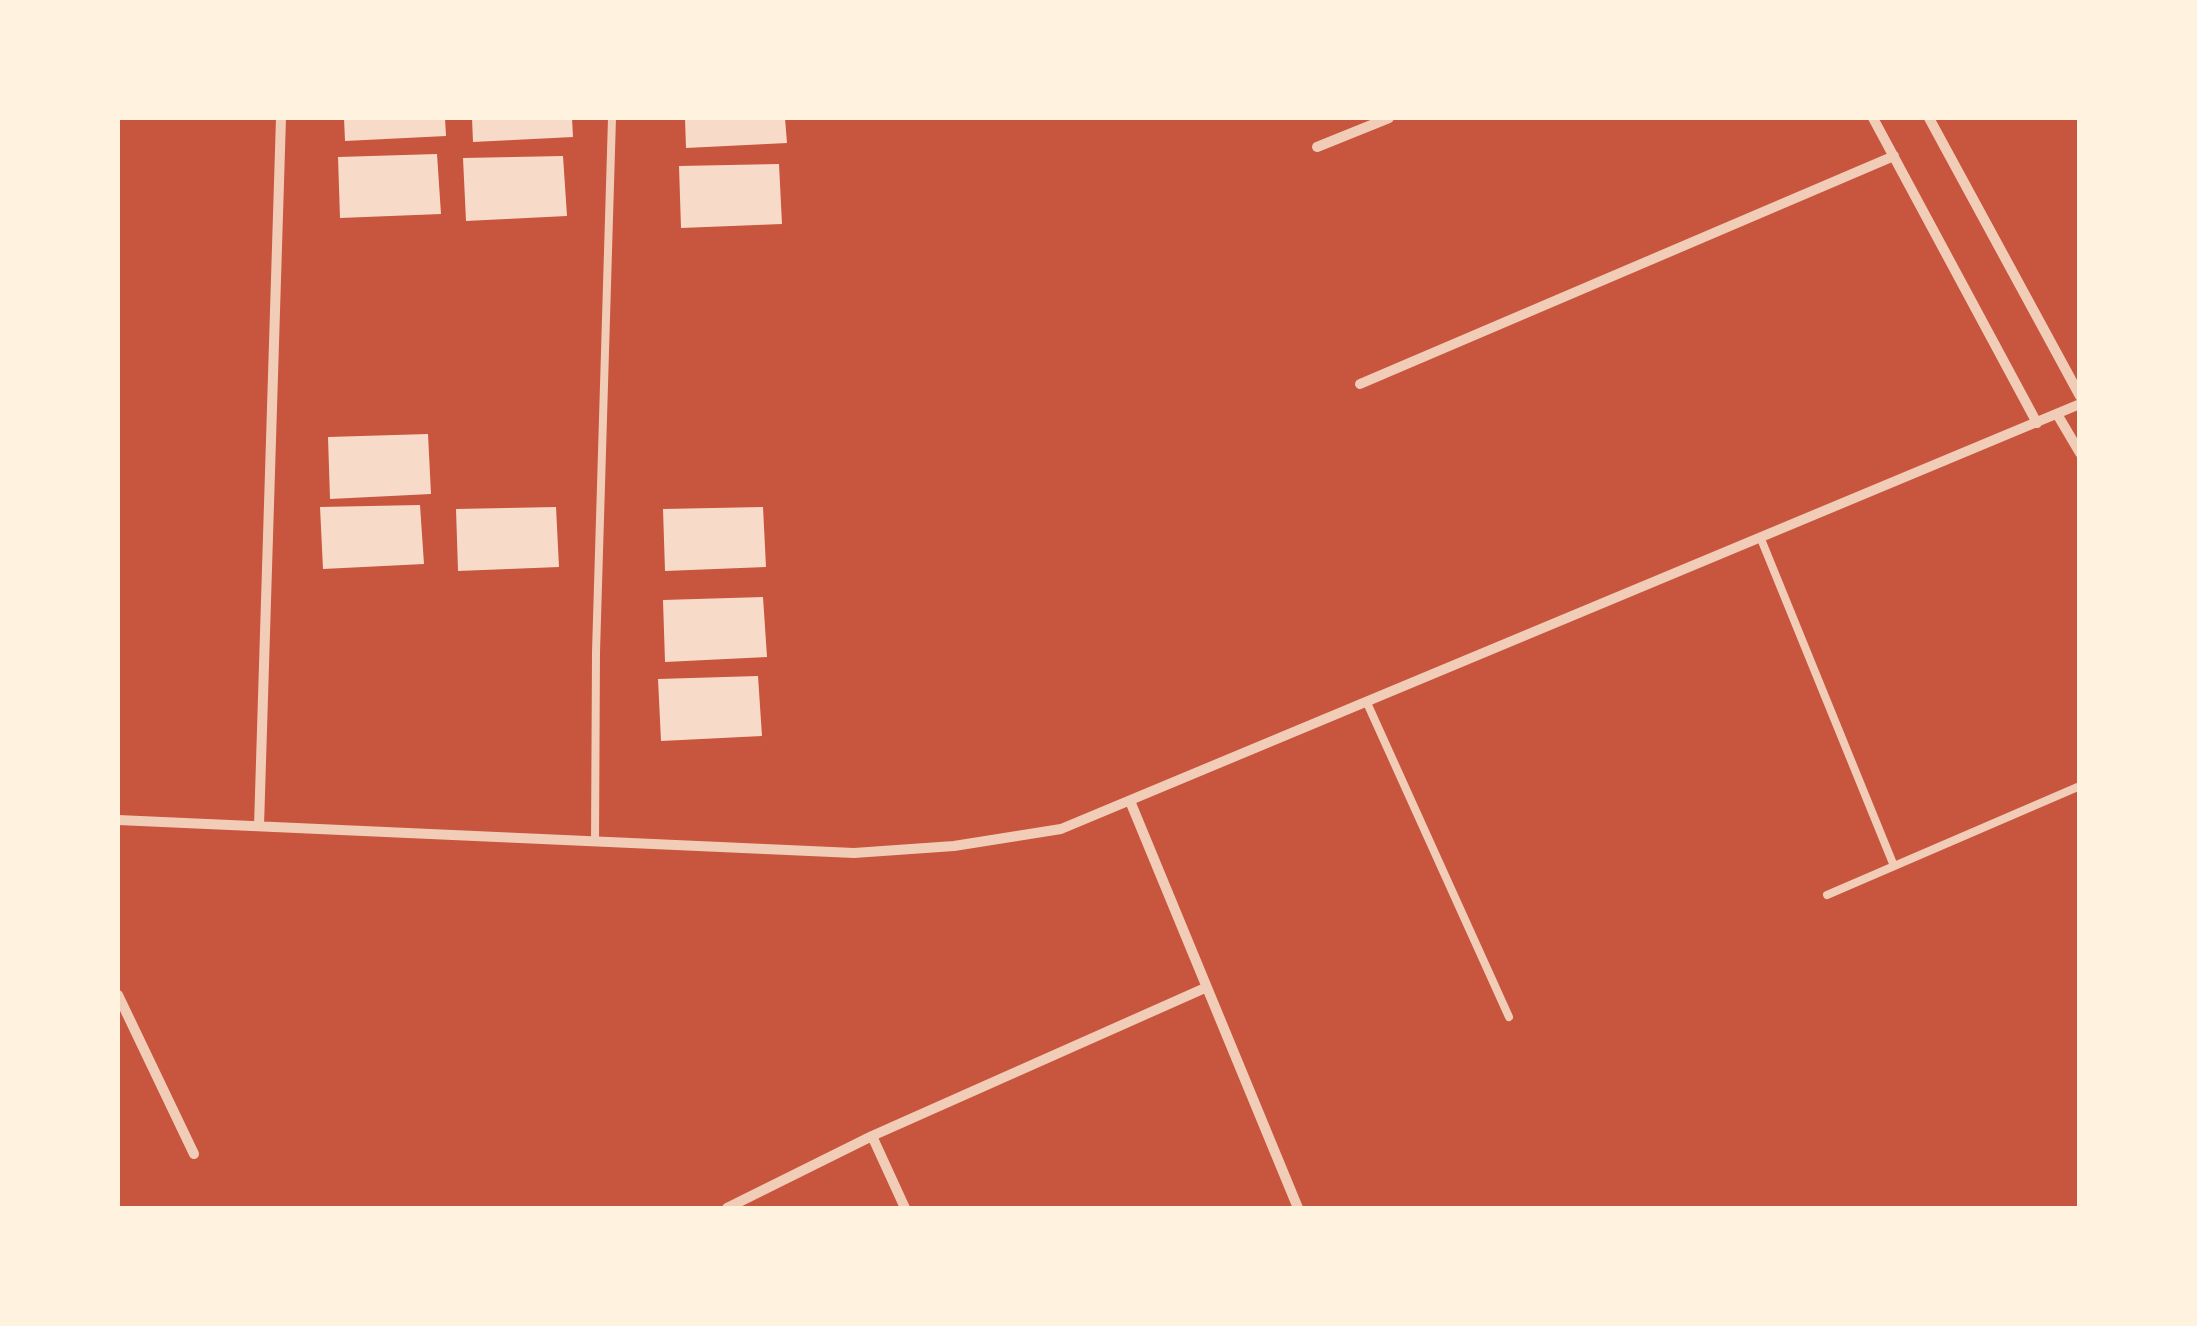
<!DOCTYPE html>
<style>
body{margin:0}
#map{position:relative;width:2197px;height:1326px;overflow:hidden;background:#c8553d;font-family:Arial,sans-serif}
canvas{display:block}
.frame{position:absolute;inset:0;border:120px solid #fff3e0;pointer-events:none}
</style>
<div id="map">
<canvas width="2197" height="1326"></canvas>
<div class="frame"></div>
</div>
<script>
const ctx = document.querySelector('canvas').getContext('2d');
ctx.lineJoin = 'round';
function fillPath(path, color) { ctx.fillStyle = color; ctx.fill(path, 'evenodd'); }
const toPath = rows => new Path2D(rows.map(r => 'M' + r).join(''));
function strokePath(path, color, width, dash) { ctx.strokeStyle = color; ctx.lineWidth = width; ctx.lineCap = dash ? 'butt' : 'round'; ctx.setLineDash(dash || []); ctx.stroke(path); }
const building = toPath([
 [344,118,445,118,446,136,345,141],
 [472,118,572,118,573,137,473,142],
 [685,118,785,118,787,143,686,148],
 [437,154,441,214,340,218,338,157],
 [563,156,567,216,466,221,463,158],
 [779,164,782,224,681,228,679,166],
 [428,434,431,494,330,499,328,437],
 [420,505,424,564,323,569,320,507],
 [556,507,559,567,458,571,456,509],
 [763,507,766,567,665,571,663,509],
 [763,597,767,657,665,662,663,600],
 [758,676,762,736,661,741,658,679]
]);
const service = toPath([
 [1761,539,1894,866],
 [1368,705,1509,1017],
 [595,842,596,652,612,118],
 [1827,895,2080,786]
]);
const minor = toPath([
 [1873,118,2037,423],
 [1929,118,2080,396],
 [1317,147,1389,118],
 [1360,384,1894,156],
 [2057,414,2080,453],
 [1130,801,1298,1208],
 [118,820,854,853,954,846,1061,829,2080,404],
 [259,826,281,118],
 [118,995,194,1154],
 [872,1136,905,1208],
 [727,1208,872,1136,1205,988]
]);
fillPath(building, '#f7dbc8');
strokePath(service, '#f1ccb7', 8);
strokePath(minor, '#f1ccb7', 10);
</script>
